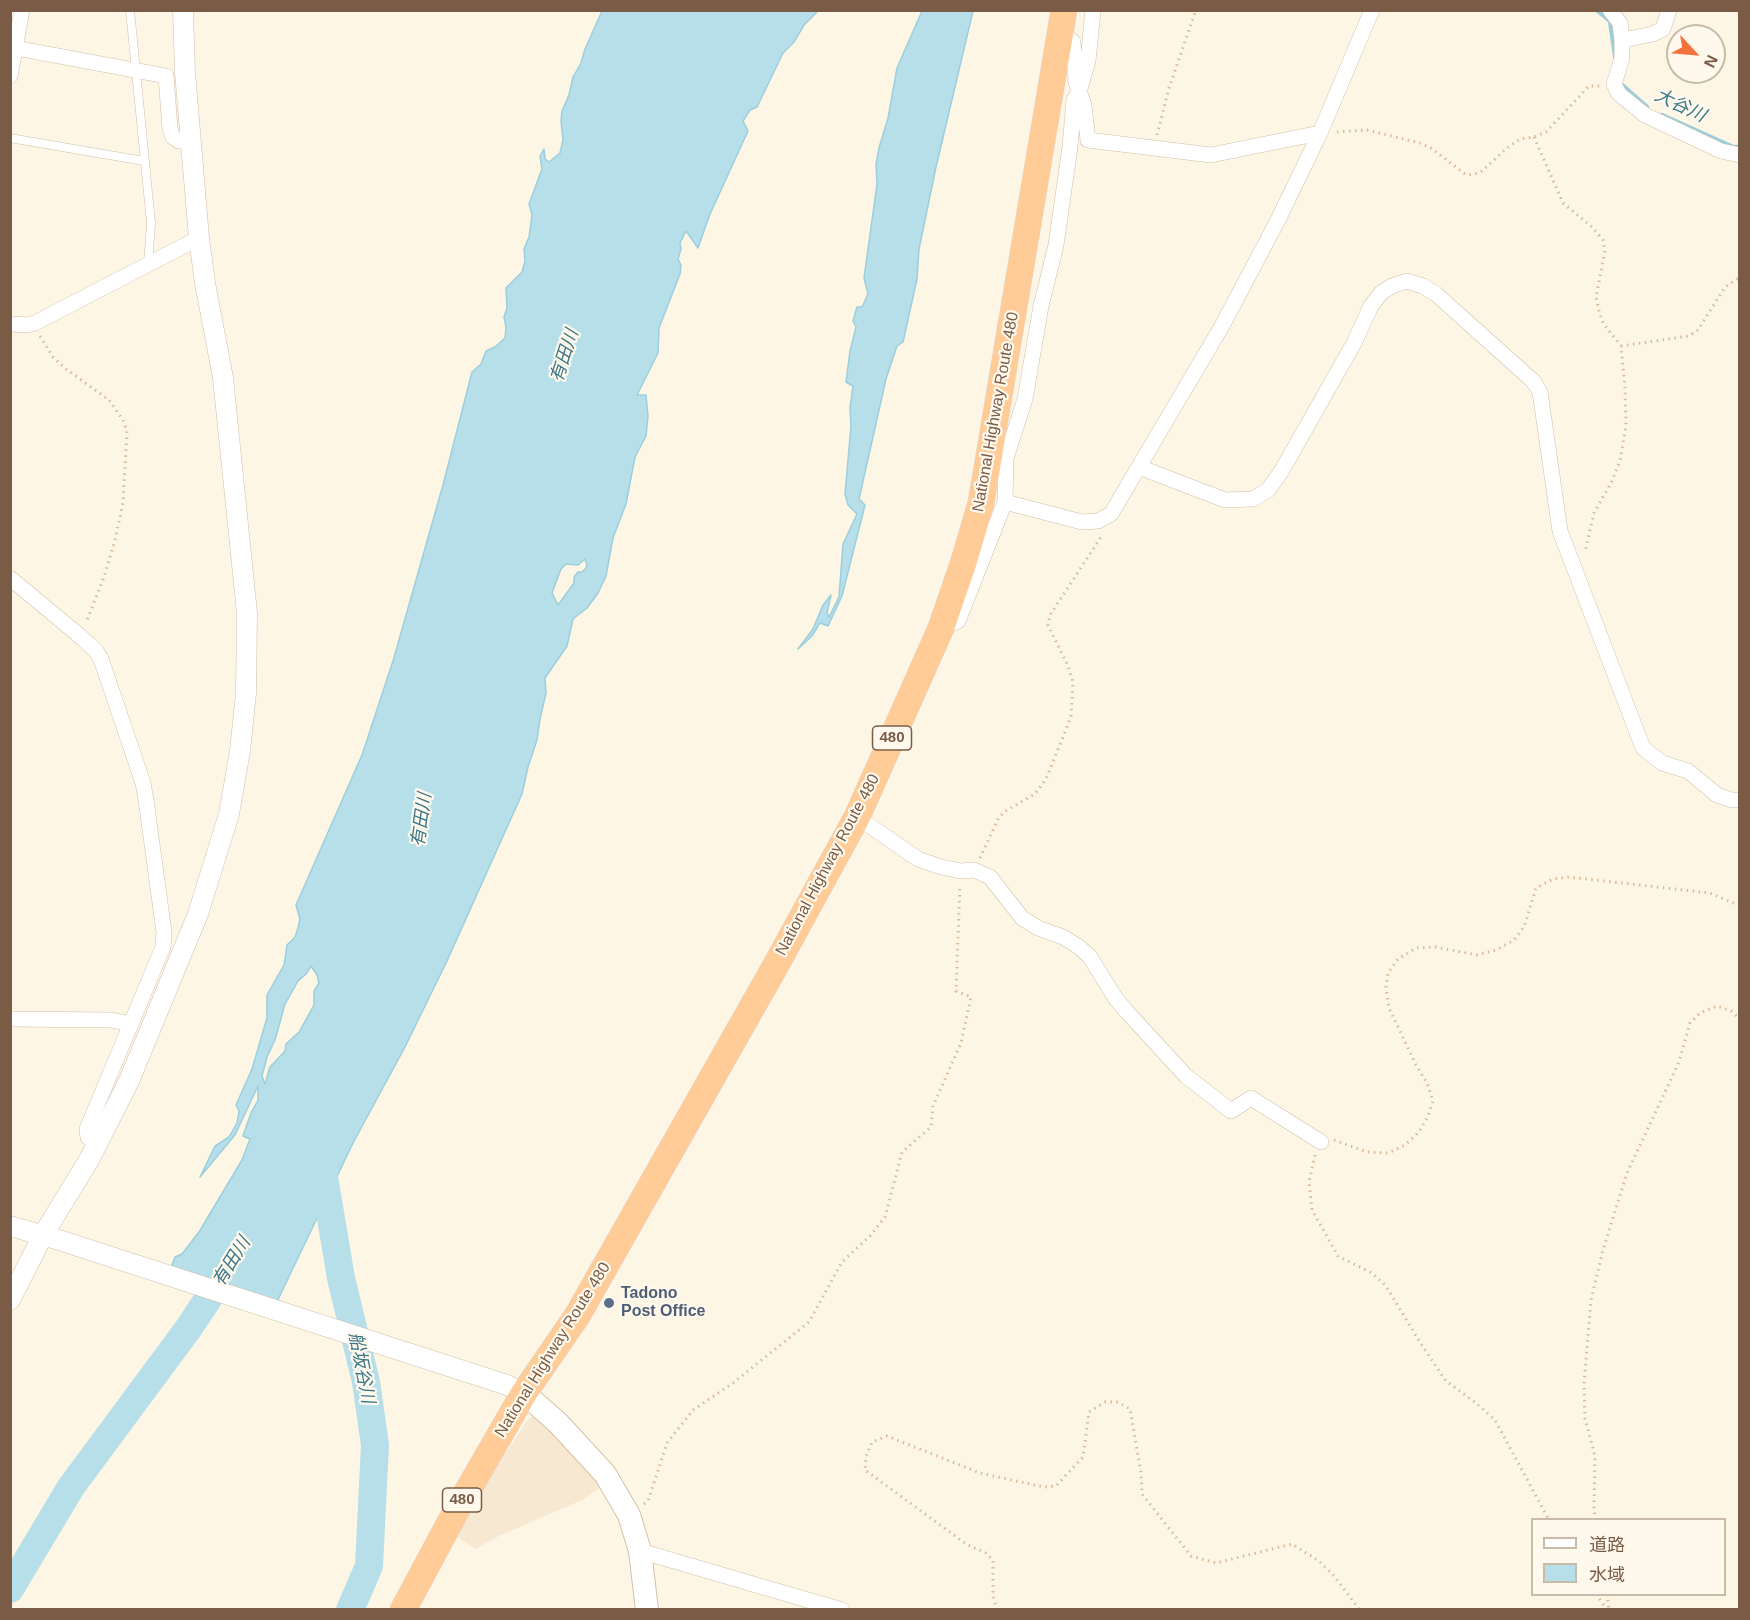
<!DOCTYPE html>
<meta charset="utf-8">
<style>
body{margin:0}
#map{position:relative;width:1750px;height:1620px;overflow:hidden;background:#fef6e4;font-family:Helvetica,"Noto Sans JP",sans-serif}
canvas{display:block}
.frame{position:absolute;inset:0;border:12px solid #7a5c46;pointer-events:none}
.legend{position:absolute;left:1531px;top:1518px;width:195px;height:78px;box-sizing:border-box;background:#fff9ed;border:2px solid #cabaaa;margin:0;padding:8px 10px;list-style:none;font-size:18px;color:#7a5c46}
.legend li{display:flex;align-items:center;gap:12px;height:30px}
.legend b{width:30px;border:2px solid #cabaaa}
.north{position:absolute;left:1666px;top:24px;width:60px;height:60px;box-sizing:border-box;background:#fff9ed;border:2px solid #cabaaa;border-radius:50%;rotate:116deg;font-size:16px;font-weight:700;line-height:24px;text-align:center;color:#7a5c46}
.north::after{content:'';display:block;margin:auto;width:21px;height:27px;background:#f4723d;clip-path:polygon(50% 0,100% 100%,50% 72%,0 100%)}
</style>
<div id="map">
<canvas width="1750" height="1620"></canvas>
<div class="frame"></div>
<ul class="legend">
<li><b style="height:8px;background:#fff"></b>道路</li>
<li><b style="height:16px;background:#b6dfea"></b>水域</li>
</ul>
<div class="north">N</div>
</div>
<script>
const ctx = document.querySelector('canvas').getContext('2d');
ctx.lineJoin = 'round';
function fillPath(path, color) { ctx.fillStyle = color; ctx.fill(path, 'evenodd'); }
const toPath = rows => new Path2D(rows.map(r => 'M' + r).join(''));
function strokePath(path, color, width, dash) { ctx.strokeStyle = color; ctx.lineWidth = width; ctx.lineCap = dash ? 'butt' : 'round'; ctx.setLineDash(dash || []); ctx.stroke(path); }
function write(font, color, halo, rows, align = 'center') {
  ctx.font = font + ' Helvetica,"Noto Sans JP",sans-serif'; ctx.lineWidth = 4.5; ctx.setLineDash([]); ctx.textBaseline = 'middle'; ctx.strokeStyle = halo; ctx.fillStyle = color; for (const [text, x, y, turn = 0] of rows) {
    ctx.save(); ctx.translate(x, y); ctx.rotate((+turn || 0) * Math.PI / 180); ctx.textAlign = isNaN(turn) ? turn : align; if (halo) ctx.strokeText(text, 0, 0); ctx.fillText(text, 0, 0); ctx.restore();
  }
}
const residential = toPath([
 [535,1415,604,1480,600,1488,582,1500,499,1536,475,1549,456,1536,479,1492,529,1418]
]);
const water = toPath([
 [602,11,818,11,804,25,794,42,783,53,757,107,750,110,743,121,748,131,710,214,698,248,686,231,680,243,681,249,678,259,681,265,680,274,659,328,658,353,637,395,646,395,648,416,646,436,635,457,626,504,613,538,606,576,598,593,587,608,573,619,567,646,545,678,546,693,540,719,537,740,528,767,522,794,447,961,405,1047,353,1143,273,1310,168,1276,175,1257,182,1254,199,1232,242,1160,250,1139,243,1136,251,1113,258,1100,258,1086,235,1135,200,1177,215,1146,229,1137,237,1123,239,1111,236,1105,252,1069,267,1018,267,995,284,965,287,945,295,937,298,928,300,919,296,905,362,755,393,661,443,485,472,372,481,364,486,351,495,347,505,338,506,327,504,317,507,308,506,288,522,272,525,261,524,249,529,237,532,215,529,204,542,169,540,156,544,149,545,159,549,162,560,153,563,140,561,121,562,111,569,95,573,77,581,63,585,49,602,11],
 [585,559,587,565,586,568,582,572,578,572,574,577,574,583,558,605,552,593,561,569,566,564,578,565,585,559],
 [311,966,317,975,319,983,314,991,314,1005,299,1032,286,1044,285,1051,270,1067,265,1084,262,1076,267,1057,275,1040,285,1004,298,981,307,973,311,966],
 [922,11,973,11,936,167,919,249,917,279,903,342,897,346,886,379,859,499,865,505,842,596,828,626,820,623,812,636,798,649,813,629,823,605,831,595,827,613,829,617,839,597,843,544,857,514,848,505,845,494,851,426,850,408,853,386,846,382,850,351,856,327,853,321,857,307,862,307,868,294,864,278,877,184,876,164,879,148,888,118,897,68,922,11]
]);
const stream = toPath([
 [1597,10,1610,21,1616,62],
 [1622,85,1647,107],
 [1662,115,1733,147,1740,147]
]);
const river = toPath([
 [321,1159,341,1278,366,1382,375,1445,369,1566,350,1610],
 [10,1589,71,1487,188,1329,230,1266]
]);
const path = toPath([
 [1337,132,1367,130,1420,143,1431,148,1465,174,1472,175,1482,171,1507,148,1520,139,1534,137,1546,132,1589,86,1600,86],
 [1157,135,1169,88,1196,10],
 [1534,137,1563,203,1592,227,1603,240,1605,251,1596,297,1599,311,1603,323,1621,346,1625,387,1626,426,1620,461,1611,483,1594,513,1585,552],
 [40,336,53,357,66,369,109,400,123,420,127,431,123,503,115,540,104,577,86,623],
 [1621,346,1689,336,1698,330,1725,287,1740,277],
 [980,858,999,817,1007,810,1035,794,1046,779,1065,732,1071,716,1073,682,1068,666,1048,625,1050,615,1101,537],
 [1334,1140,1367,1152,1388,1153,1405,1145,1419,1132,1428,1116,1433,1101,1427,1083,1416,1065,1389,1008,1386,987,1388,973,1398,959,1416,948,1435,947,1477,955,1496,950,1514,940,1524,927,1536,888,1553,879,1569,877,1710,893,1740,906],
 [1315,1155,1309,1182,1312,1210,1338,1256,1372,1273,1386,1286,1421,1344,1446,1381,1476,1403,1495,1420,1549,1520],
 [644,1504,648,1501,667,1443,693,1410,733,1383,809,1322,842,1262,870,1236,885,1217,902,1152,931,1127,933,1106,961,1043,971,997,956,991,960,885],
 [1595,1520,1594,1506,1595,1456,1585,1419,1584,1384,1591,1300,1603,1250,1627,1173,1679,1062,1690,1023,1700,1013,1717,1006,1731,1011,1740,1019],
 [1596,1594,1607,1610],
 [1607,1594,1609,1610],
 [997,1610,993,1596,993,1560,986,1553,966,1544,865,1470,866,1456,872,1442,887,1436,980,1473,1044,1487,1056,1486,1083,1457,1089,1412,1105,1402,1118,1402,1130,1409,1141,1473,1142,1494,1191,1556,1216,1563,1292,1544,1319,1561,1334,1576,1360,1610]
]);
const service = toPath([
 [130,10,151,223,148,265],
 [10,138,144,161]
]);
const minor = toPath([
 [1610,10,1620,23,1622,40,1622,58,1614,84,1619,94,1645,115,1721,151,1740,155],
 [1061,32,1073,42,1076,82,1084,105,1088,140,1211,155,1320,133],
 [1622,40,1653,34,1663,29,1669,10],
 [10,47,166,76,170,129,173,137,179,141,191,141],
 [10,76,22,10],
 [10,324,27,325,35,323,199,238],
 [992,447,1006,458,1005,502,1082,522,1098,521,1111,514,1222,326,1278,220,1320,133,1372,10],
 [1006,458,1025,399,1041,306,1056,245,1070,147,1074,100,1079,92,1088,61,1093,10],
 [1139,467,1225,500,1253,499,1268,490,1281,472,1354,343,1371,306,1381,293,1392,286,1407,281,1423,286,1436,294,1533,381,1540,392,1560,531,1643,748,1662,763,1688,771,1717,795,1731,800,1740,800],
 [10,578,81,637,96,651,101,659,143,783,146,800,164,932,163,947,87,1129,88,1137,98,1143],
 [941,628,958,621,1005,502],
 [857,817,918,859,941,867,961,871,974,870,990,877,1022,918,1038,928,1063,937,1079,947,1090,957,1116,999,1128,1013,1186,1076,1231,1111,1251,1098,1321,1142],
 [10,1019,111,1020,131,1024],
 [640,1551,842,1610]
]);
const tertiary = toPath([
 [10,1226,59,1240,507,1385,524,1393],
 [10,1300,43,1235,89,1160,129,1081,198,914,229,814,240,751,246,693,247,613,223,378,205,283,199,238,185,72,183,10]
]);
const secondary = toPath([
 [524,1393,558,1423,605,1474,629,1515,640,1551,647,1610]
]);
const trunk = toPath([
 [403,1610,457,1509,524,1393,577,1316,776,965,857,817,941,628,963,564,981,503,1064,10]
]);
const markers = [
 [609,1303,6,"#5c6f8a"]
];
const shields = [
 [892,738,39],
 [462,1500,39]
];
const shieldNames = [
 ["480",892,738],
 ["480",462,1500]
];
const streetNames = [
 ["National Highway Route 480",996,412,-80],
 ["National Highway Route 480",828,865,-62],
 ["National Highway Route 480",553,1350,-58]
];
const serviceNames = [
 ["Tadono",621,1294],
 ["Post Office",621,1312]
];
const waterNames = [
 ["大谷川",1680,106,25],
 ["有田川",565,356,-72],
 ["有田川",422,820,-82],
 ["有田川",232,1262,-58],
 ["船坂谷川",361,1368,79]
];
fillPath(residential, '#f7e8d2');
fillPath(water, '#b6dfea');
strokePath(water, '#9bcfdd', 1.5);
strokePath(stream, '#9bcfdd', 4.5);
strokePath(river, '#b6dfea', 28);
strokePath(service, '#d1bea8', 9);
strokePath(minor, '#d1bea8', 16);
strokePath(tertiary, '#d1bea8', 21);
strokePath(secondary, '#d7c0a8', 24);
strokePath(trunk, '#dfd8d3', 27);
strokePath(path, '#dcb99b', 3, [1.5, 4.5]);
strokePath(service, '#fff', 8);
strokePath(minor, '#fff', 15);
strokePath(tertiary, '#fff', 20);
strokePath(secondary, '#fff', 22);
strokePath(trunk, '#ffcc98', 26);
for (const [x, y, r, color] of markers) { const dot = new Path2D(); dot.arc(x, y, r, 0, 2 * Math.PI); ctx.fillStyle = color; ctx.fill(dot); strokePath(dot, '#fff9ed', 2); }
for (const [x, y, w] of shields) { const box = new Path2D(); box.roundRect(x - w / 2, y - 12, w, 24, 4.5); ctx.fillStyle = '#fff9ed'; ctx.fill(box); strokePath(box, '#7a5c46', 1.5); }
write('bold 15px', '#7a5c46', null, shieldNames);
write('16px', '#7a5c46', '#fff9ed', streetNames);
write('bold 16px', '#4e5e75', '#fff9ed', serviceNames, 'left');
write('italic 18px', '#3b7788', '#fff9ed', waterNames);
</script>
